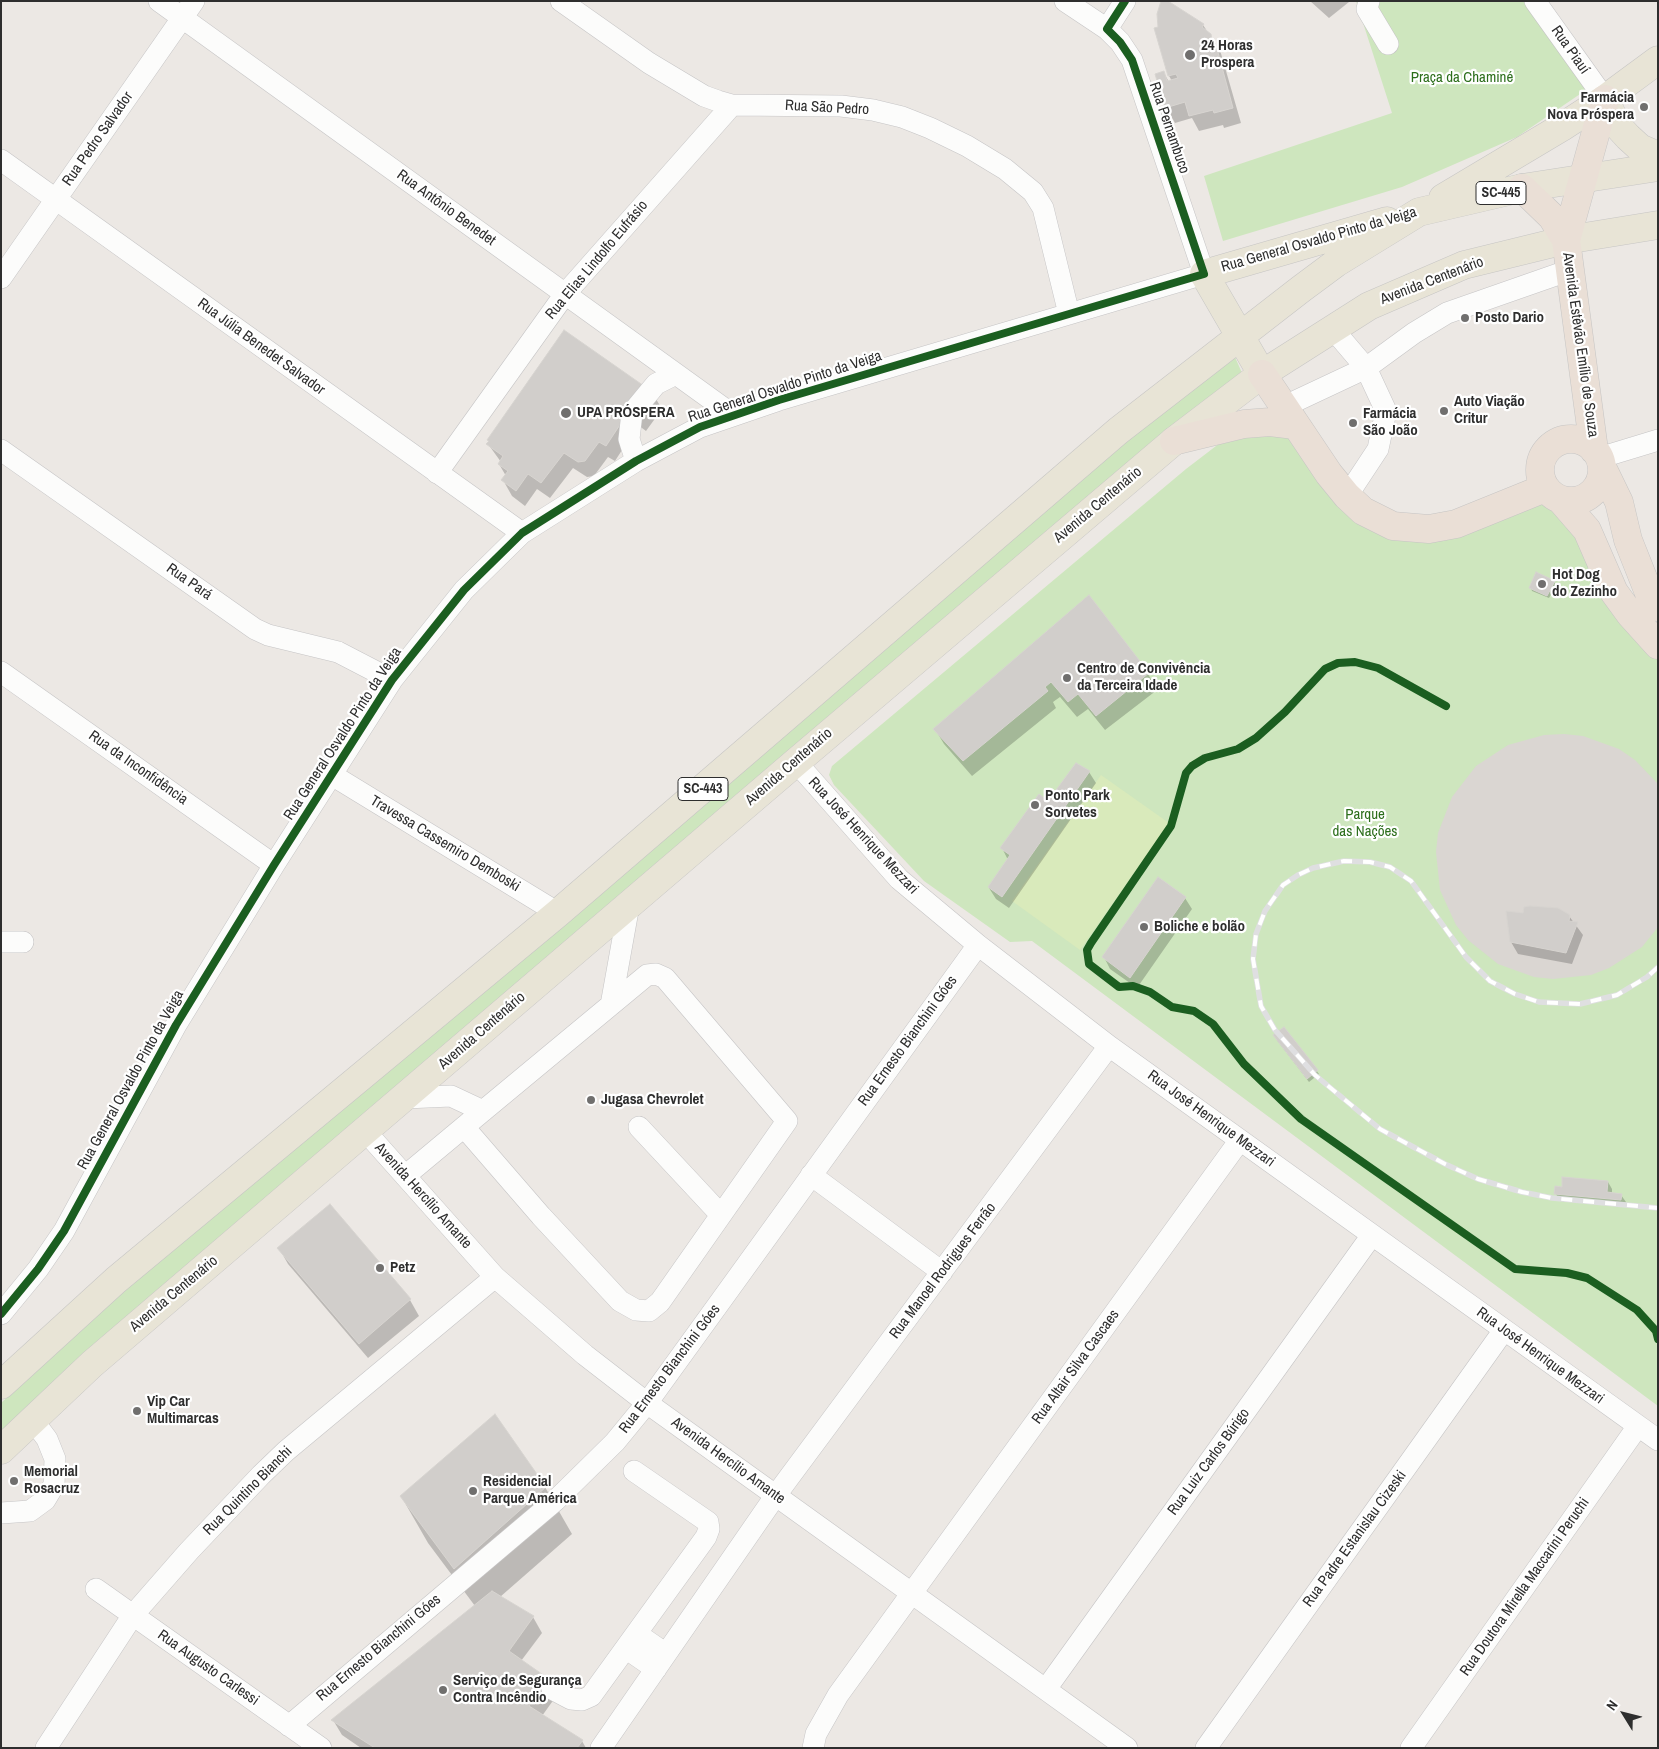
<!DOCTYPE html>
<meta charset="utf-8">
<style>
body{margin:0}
#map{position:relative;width:1659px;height:1749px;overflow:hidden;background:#ece8e4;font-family:"Archivo Narrow",sans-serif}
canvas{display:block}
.frame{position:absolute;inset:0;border:2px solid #2e2e2e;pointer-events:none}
.north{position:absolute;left:1599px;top:1689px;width:50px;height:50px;-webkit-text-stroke:4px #fff;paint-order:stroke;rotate:306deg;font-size:14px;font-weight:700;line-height:20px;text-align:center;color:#2e2e2e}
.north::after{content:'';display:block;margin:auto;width:18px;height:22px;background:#2e2e2e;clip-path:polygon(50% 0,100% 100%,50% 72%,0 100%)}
</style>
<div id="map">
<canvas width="1659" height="1749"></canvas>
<div class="frame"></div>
<div class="north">N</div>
</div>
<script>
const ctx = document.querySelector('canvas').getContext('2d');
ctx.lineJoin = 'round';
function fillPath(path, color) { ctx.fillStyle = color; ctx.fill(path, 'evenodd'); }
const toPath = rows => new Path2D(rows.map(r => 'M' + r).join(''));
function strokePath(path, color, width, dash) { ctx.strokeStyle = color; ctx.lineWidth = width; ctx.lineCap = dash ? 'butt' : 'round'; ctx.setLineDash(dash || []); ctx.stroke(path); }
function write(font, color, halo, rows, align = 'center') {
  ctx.font = font + ' "Archivo Narrow",sans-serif'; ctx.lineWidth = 4.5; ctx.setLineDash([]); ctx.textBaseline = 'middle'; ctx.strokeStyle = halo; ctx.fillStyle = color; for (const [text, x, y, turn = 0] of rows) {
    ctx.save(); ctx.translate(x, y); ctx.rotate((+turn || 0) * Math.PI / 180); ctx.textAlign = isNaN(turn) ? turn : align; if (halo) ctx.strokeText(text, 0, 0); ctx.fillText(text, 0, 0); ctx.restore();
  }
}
const green = toPath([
 [1356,1,1524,1,1586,90,1517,137,1402,187,1223,241,1204,176,1392,113],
 [1231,348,1242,373,1,1437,1,1403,86,1321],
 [1286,429,1392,532,1521,500,1558,500,1658,655,1658,1406,1032,941,1010,942,924,881,834,785,829,775,832,766,1186,469,1233,433]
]);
const pitch = toPath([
 [1101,775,1169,823,1080,950,1012,901]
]);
const plaza = toPath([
 [1564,734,1583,736,1619,749,1635,760,1658,784,1658,927,1642,947,1609,968,1591,975,1553,979,1534,977,1498,964,1468,940,1456,925,1440,890,1436,852,1438,833,1452,797,1476,766,1508,745,1544,735]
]);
const shadow = toPath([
 [1310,1,1348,1,1349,2,1329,18],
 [1203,25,1220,50,1241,123,1224,128,1223,125,1199,131,1192,118,1175,123,1166,107,1164,73,1169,82,1172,81,1169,76],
 [653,394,662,409,646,431,638,425,615,461,608,457,594,476,587,477,573,468,550,498,537,489,525,506,512,496,503,480,506,476,499,464,501,462,488,444,488,440],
 [1554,582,1556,585,1549,598,1532,591,1531,588],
 [1088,596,1148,674,1157,690,1105,730,1088,709,1077,717,1060,697,1053,702,1056,708,972,776,944,744,935,729],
 [1089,772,1096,783,1009,908,996,899,989,888,1008,860,1002,848,1049,803],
 [1185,898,1192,909,1137,988,1110,969,1104,957],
 [1569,916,1583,935,1572,964,1518,954,1511,942],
 [1284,1028,1319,1074,1309,1082,1276,1039],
 [1608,1182,1612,1189,1612,1194,1621,1195,1626,1202,1625,1206,1560,1201,1556,1194,1563,1188],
 [279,1248,410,1300,419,1316,368,1358,288,1264],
 [545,1487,572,1534,500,1597,533,1617,542,1633,521,1661,557,1695,542,1716,582,1741,586,1748,361,1748,342,1735,333,1720,475,1606,428,1543,401,1496]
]);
const building = toPath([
 [1161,1,1168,1,1204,24,1202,27,1211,34,1213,46,1216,45,1233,108,1214,113,1213,110,1189,116,1185,102,1165,108,1155,74,1164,71,1167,81,1178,78,1176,74,1168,76,1154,28,1158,27,1157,14,1161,1],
 [564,330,654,393,629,411,606,446,599,442,585,461,578,462,564,453,541,483,528,474,516,491,501,480,508,471,498,464,503,456,486,444,489,441,487,440,564,330],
 [1536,572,1555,581,1547,596,1529,588,1536,572],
 [1089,595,1149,673,1096,716,1078,694,1068,702,1051,682,1045,687,1048,691,963,761,933,729,1089,595],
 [1076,763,1090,771,1002,897,988,887,1010,855,1000,848,1039,794,1048,801,1076,763],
 [1158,877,1186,897,1130,978,1102,957,1158,877],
 [1530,906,1558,908,1570,915,1569,921,1578,922,1566,953,1510,942,1506,911,1523,913,1524,907,1530,906],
 [1284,1027,1318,1070,1307,1079,1273,1035,1284,1027],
 [1562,1177,1608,1181,1607,1192,1622,1194,1621,1200,1554,1194,1555,1186,1562,1187,1562,1177],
 [330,1204,411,1299,359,1344,277,1248,330,1204],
 [495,1414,546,1487,454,1569,400,1496,495,1414],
 [492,1591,534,1616,509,1651,549,1679,529,1706,583,1740,577,1748,375,1748,331,1720,492,1591]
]);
const minor = toPath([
 [159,1,733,415],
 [561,1,649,63,704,96,718,101,732,105,841,106,873,110,902,117,930,128,967,146,1005,169,1033,192,1043,208,1069,314],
 [1065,1,1107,29],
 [1369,1,1367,9,1388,44],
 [1535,1,1605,99],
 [1,160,522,533],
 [1,278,194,1],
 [1332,328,1366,368,1386,411,1378,449,1347,496],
 [1283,407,1366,368,1414,333,1447,313,1570,270],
 [1,450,255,629,268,635,338,652,392,680],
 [1599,458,1658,440],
 [636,461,629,439,632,413,656,384,676,374],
 [437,473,565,294,732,105],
 [1,672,274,865],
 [796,762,899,879,978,945,1109,1046,1658,1440],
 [332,775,558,913],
 [1,942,23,942],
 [611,1005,629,905],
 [405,1098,451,1096,483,1111],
 [639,1127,721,1215],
 [366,1132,495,1277,585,1355,647,1403,1127,1748],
 [811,1175,942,1272],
 [405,1176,483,1111,647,975,656,974,665,978,787,1121,660,1302,649,1311,636,1310,620,1301,541,1216,464,1127],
 [1,1314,38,1269,64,1231,176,1025,274,865,392,680,464,590,522,533,636,461,700,427,779,400,1204,274,1132,60,1120,42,1107,29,1125,1],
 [1,1513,30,1511,45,1500,54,1485,55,1459,47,1439,32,1419],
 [96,1589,321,1748],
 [637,1634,666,1654],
 [627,1649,656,1669],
 [552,1689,571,1699,582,1700,591,1696,706,1537,709,1529,708,1522,634,1471],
 [1046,1689,1372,1235],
 [289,1726,556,1500,615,1442,647,1403,978,945],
 [46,1748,133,1615,189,1551,261,1475,286,1451,495,1277],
 [601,1748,776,1495,1109,1046],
 [813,1748,816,1734,838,1695,1240,1140],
 [1206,1748,1504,1330],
 [1411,1748,1638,1426]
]);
const major = toPath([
 [1605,99,1616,124,1628,137,1640,148,1658,156],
 [1443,198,1562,127,1605,99,1658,60],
 [1262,374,1204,274,1387,221],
 [1,1385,116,1280,558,913,1118,431,1301,289,1336,263,1419,212,1522,188,1658,167],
 [1,1450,92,1364,796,762,1174,441,1262,374,1369,306,1464,265,1566,240,1658,225]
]);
const highway = toPath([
 [1522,188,1552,217,1566,240],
 [1262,374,1329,474,1347,496,1363,511,1393,526,1429,529,1456,524,1545,488],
 '1540 470a31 31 0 1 1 62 0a31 31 0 1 1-62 0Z',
 [1174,441,1244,424,1270,422,1295,425],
 [1594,450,1566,240,1605,99],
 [1602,467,1619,502,1628,540,1649,593,1658,607],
 [1561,500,1587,530,1614,592,1630,614,1658,645]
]);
const rail = toPath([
 [1658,967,1647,977,1617,995,1580,1004,1539,1002,1515,994,1490,981,1466,957,1411,881,1390,867,1370,862,1344,861,1313,868,1298,875,1283,885,1265,911,1256,934,1253,959,1261,1006,1275,1030,1315,1075,1380,1129,1445,1164,1478,1179,1522,1192,1552,1198,1658,1208]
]);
const cycleway = toPath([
 [1446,706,1378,668,1355,662,1338,663,1325,669,1285,712,1256,738,1238,749,1205,758,1192,766,1186,773,1171,826,1091,943,1087,950,1089,964,1119,987,1133,986,1150,992,1172,1007,1194,1011,1213,1024,1244,1064,1301,1119,1515,1269,1567,1273,1587,1278,1637,1310,1656,1331,1658,1339],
 [1,1314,38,1269,64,1231,176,1025,274,865,392,680,464,590,522,533,636,461,700,427,779,400,1204,274,1132,60,1120,42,1107,29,1125,1]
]);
const markers = [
 [1190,55,6,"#706f6e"],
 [1644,107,5,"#706f6e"],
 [1465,318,5,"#706f6e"],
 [1444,411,5,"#706f6e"],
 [566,413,6,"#706f6e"],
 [1353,423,5,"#706f6e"],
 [1542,584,5,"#706f6e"],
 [1067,678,5,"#706f6e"],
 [1035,805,5,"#706f6e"],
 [1144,927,5,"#706f6e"],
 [591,1100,5,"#706f6e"],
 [380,1268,5,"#706f6e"],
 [137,1411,5,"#706f6e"],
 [14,1481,5,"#706f6e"],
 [473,1491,5,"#706f6e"],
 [443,1690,5,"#706f6e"]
];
const shields = [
 [1501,193,50],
 [703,789,50]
];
const shieldNames = [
 ["SC-445",1501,193],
 ["SC-443",703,789]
];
const poiNames = [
 ["24 Horas",1201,46],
 ["Prospera",1201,63],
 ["Farmácia",1634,98,"right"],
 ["Nova Próspera",1634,115,"right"],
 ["Posto Dario",1475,318],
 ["Auto Viação",1454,402],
 ["Critur",1454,419],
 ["UPA PRÓSPERA",577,413],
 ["Farmácia",1363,414],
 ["São João",1363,431],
 ["Hot Dog",1552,575],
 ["do Zezinho",1552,592],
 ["Centro de Convivência",1077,669],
 ["da Terceira Idade",1077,686],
 ["Ponto Park",1045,796],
 ["Sorvetes",1045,813],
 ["Boliche e bolão",1154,927],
 ["Jugasa Chevrolet",601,1100],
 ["Petz",390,1268],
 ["Vip Car",147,1402],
 ["Multimarcas",147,1419],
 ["Memorial",24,1472],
 ["Rosacruz",24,1489],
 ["Residencial",483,1482],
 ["Parque América",483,1499],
 ["Serviço de Segurança",453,1681],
 ["Contra Incêndio",453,1698]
];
const streetNames = [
 ["Rua Piauí",1570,50,55],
 ["Rua São Pedro",827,108,3],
 ["Rua Pernambuco",1169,128,71],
 ["Rua Pedro Salvador",98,139,-55],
 ["Rua Antônio Benedet",446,208,36],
 ["Rua General Osvaldo Pinto da Veiga",1319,240,-16],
 ["Rua Elias Lindolfo Eufrásio",597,260,-50],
 ["Avenida Centenário",1432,281,-21],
 ["Avenida Estêvão Emílio de Souza",1580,345,82],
 ["Rua Júlia Benedet Salvador",261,347,36],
 ["Rua General Osvaldo Pinto da Veiga",785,387,-18],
 ["Avenida Centenário",1098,505,-40],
 ["Rua Pará",189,582,35],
 ["Rua General Osvaldo Pinto da Veiga",343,734,-57],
 ["Avenida Centenário",789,767,-41],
 ["Rua da Inconfidência",138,768,35],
 ["Rua José Henrique Mezzari",863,836,47],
 ["Travessa Cassemiro Demboski",445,844,31],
 ["Avenida Centenário",482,1031,-41],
 ["Rua Ernesto Bianchini Góes",908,1041,-54],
 ["Rua General Osvaldo Pinto da Veiga",131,1080,-61],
 ["Rua José Henrique Mezzari",1211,1119,36],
 ["Avenida Hercílio Amante",423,1196,48],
 ["Rua Manoel Rodrigues Ferrão",943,1271,-53],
 ["Avenida Centenário",174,1294,-40],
 ["Rua José Henrique Mezzari",1540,1356,36],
 ["Rua Altair Silva Cascaes",1076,1367,-54],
 ["Rua Ernesto Bianchini Góes",670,1369,-53],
 ["Avenida Hercílio Amante",728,1461,36],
 ["Rua Luiz Carlos Búrigo",1209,1462,-54],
 ["Rua Quintino Bianchi",248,1491,-45],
 ["Rua Padre Estanislau Cizeski",1355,1539,-54],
 ["Rua Doutora Mirella Maccarini Peruchi",1525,1587,-55],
 ["Rua Ernesto Bianchini Góes",379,1648,-40],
 ["Rua Augusto Carlessi",208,1668,35]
];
const parkNames = [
 ["Praça da Chaminé",1462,78],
 ["Parque",1365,815],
 ["das Nações",1365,832]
];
fillPath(green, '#cee6be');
fillPath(pitch, '#d9eabb');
fillPath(plaza, '#dad6d2');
fillPath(shadow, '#0003');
fillPath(building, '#d1cecb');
strokePath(building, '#d7d4d0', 1);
strokePath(minor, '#c5c4c5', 22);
strokePath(major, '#c6c5c4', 29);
strokePath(highway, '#c6c5c4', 29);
strokePath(minor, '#fcfcfb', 21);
strokePath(major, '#e8e4d6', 28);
strokePath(highway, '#eadfd6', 28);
strokePath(rail, '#dfdfe1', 5.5);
strokePath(rail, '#fff', 4, [11]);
strokePath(cycleway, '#1b5e20', 8);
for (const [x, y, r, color] of markers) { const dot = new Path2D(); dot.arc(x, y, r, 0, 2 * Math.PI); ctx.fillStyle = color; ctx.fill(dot); strokePath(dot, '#fff', 2); }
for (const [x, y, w] of shields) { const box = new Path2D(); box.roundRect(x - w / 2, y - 11.5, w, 23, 4); ctx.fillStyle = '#fff'; ctx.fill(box); strokePath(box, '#2e2e2e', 1); }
write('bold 14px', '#2e2e2e', null, shieldNames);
write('bold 15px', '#2e2e2e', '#fff', poiNames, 'left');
write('15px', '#2e2e2e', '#fff', streetNames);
write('15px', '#2c6e1b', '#fff', parkNames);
</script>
